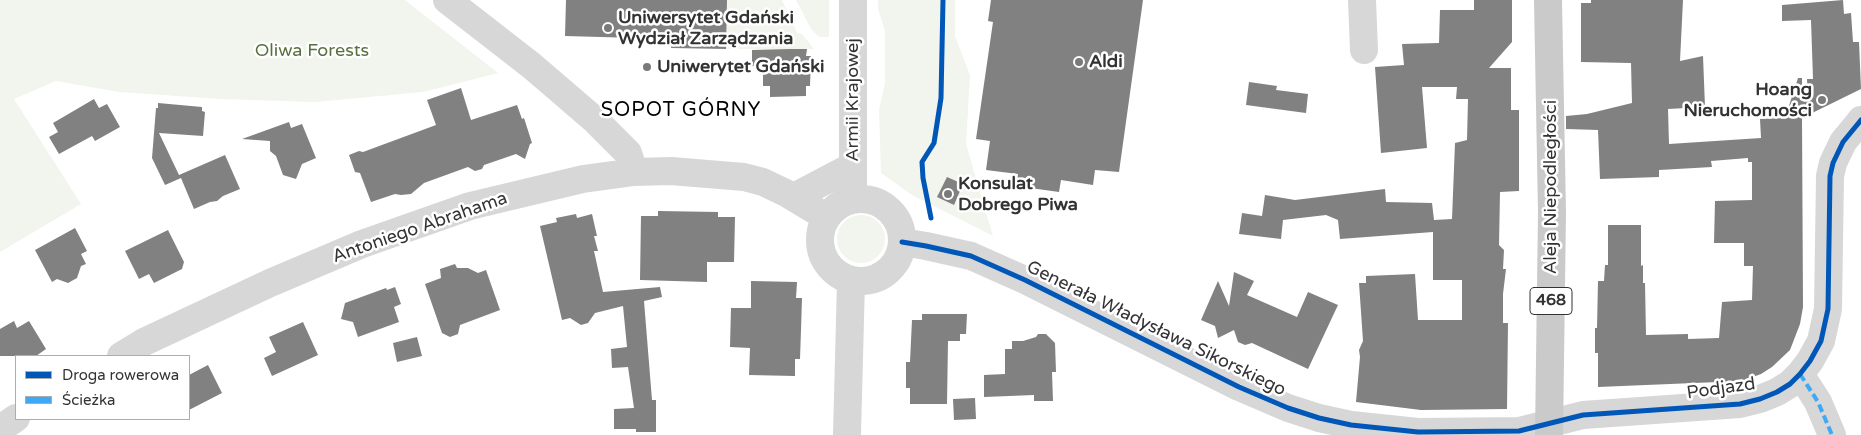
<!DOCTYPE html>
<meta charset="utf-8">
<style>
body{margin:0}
#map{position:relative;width:1861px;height:435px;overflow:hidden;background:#fff;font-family:"Varela Round",sans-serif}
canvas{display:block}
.legend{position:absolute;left:15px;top:355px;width:175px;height:65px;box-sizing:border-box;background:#fff;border:1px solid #adadad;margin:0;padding:6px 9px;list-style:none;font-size:15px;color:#333}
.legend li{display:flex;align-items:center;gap:10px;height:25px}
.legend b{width:25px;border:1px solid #adadad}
</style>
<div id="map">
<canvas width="1861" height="435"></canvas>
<ul class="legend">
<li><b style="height:6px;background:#0057b8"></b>Droga rowerowa</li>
<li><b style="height:6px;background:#3fa9f5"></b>Ścieżka</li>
</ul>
</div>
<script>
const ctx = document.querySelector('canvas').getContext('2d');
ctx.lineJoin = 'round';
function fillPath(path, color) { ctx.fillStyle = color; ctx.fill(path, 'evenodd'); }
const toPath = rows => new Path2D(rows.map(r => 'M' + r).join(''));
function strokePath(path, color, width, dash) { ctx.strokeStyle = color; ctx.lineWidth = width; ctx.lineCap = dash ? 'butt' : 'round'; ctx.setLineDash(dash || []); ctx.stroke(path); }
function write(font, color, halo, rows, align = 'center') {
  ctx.font = font + ' "Varela Round",sans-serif'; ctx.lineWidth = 5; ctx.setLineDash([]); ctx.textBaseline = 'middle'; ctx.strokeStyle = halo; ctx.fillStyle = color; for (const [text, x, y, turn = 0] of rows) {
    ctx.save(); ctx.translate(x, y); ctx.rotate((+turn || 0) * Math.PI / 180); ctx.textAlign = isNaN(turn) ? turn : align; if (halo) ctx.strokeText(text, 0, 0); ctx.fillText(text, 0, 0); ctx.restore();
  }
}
const green = toPath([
 [0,0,405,0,498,73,423,92,315,102,221,99,119,92,56,81,14,99,81,204,0,252],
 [727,0,782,0,797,33,802,34,814,49,726,49],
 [796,0,829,0,829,37,819,37,811,29],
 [878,0,955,0,955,36,970,75,966,144,993,236,912,195,881,173,879,110,885,83,885,31,878,9],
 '837 239a24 24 0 1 1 48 0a24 24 0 1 1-48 0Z'
]);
const building = toPath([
 [566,0,727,0,726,49,671,48,673,39,565,36],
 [991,0,1143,0,1119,172,1095,170,1093,185,1061,180,1059,192,1016,186,1018,174,986,170,990,141,976,139,993,22,988,21],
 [1474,0,1512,0,1512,42,1489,68,1511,68,1511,110,1519,110,1519,191,1500,192,1499,245,1504,250,1503,269,1506,269,1503,294,1503,323,1508,323,1507,409,1421,410,1356,402,1360,357,1359,350,1363,341,1359,283,1366,283,1366,276,1415,274,1418,320,1462,320,1462,280,1433,280,1433,232,1340,239,1338,220,1326,215,1283,220,1281,239,1239,234,1242,213,1262,216,1265,195,1295,200,1385,189,1386,202,1432,203,1434,220,1452,219,1455,143,1467,140,1468,99,1456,99,1457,87,1422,87,1427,148,1381,153,1375,67,1404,65,1402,44,1439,43,1440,10,1474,10],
 [1591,0,1683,0,1680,61,1703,56,1705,107,1668,109,1669,144,1761,138,1760,119,1785,118,1798,78,1802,78,1802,97,1808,99,1807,79,1813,79,1811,20,1782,21,1782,5,1843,0,1844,14,1851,13,1853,42,1859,42,1861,89,1802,118,1803,307,1800,324,1790,350,1772,367,1761,374,1742,381,1598,387,1598,353,1595,353,1595,328,1597,328,1598,281,1604,281,1605,265,1608,265,1608,225,1641,225,1641,266,1643,265,1643,283,1645,283,1646,335,1688,334,1688,339,1719,338,1722,302,1752,300,1753,266,1744,266,1744,243,1714,243,1715,201,1752,200,1752,162,1748,162,1748,158,1711,161,1712,167,1659,170,1659,177,1600,179,1598,130,1566,129,1566,116,1587,114,1632,103,1631,63,1581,62,1581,3,1591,3],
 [790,49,807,49,806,56,811,56,810,86,806,86,806,96,770,97,770,86,763,86,763,67,752,66,752,50],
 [1249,82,1277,86,1276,90,1308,94,1306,113,1246,105],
 [461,88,471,120,517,105,522,119,524,118,532,143,530,144,525,159,516,154,484,165,482,169,475,171,468,167,424,183,411,194,401,195,395,194,371,202,360,173,355,172,349,155,359,151,363,152,436,125,427,100],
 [94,99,99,108,107,104,120,127,95,141,92,136,59,154,49,137,58,132,53,123],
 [158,103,202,107,202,111,205,112,203,136,159,133,179,175,225,155,240,189,223,196,217,201,210,202,194,209,181,178,165,185,152,158,156,108,158,108],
 [289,122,291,128,302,124,316,158,302,164,296,179,283,175,276,156,270,151,270,141,242,139],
 [947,177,963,184,954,205,937,197],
 [658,211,718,212,718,217,735,217,734,262,707,262,707,282,640,280,641,216,658,216],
 [576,214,577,218,592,214,597,236,594,236,598,251,594,251,603,292,660,287,662,297,644,301,652,400,656,400,656,432,636,432,636,429,614,429,614,409,634,408,628,367,612,368,611,349,627,347,623,306,595,313,588,323,581,325,570,318,562,320,540,226,557,222,556,218],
 [75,228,87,251,81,254,86,264,81,266,77,278,68,283,57,279,52,282,35,250],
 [168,230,184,262,182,269,154,283,149,274,139,279,125,251],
 [455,264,457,268,468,268,478,273,486,270,500,310,460,325,458,334,450,337,442,333,425,284,441,278,440,269],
 [1234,272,1254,281,1247,295,1297,317,1308,292,1338,305,1308,369,1252,343,1245,345,1238,342,1234,330,1218,338,1215,326,1201,320,1218,281,1229,306],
 [751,281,797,282,796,298,802,298,801,330,800,359,795,359,795,376,749,375,750,348,730,347,731,308,751,308],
 [395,287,401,304,394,307,399,322,358,337,353,322,341,319,345,303,386,288,387,290],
 [922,314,967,314,966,334,960,334,960,341,948,341,947,404,910,404,910,388,906,388,906,362,910,362,912,320,922,320],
 [14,321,17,328,29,321,46,349,36,356,0,356,0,329],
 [303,322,318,355,272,376,264,358,276,352,269,337],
 [1038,334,1046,334,1055,343,1056,372,1052,372,1053,401,1034,401,1034,395,984,397,984,375,1005,374,1005,349,1012,349,1012,341,1023,341,1036,337],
 [417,337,422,356,397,362,393,343],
 [208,365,222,393,189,410,189,375],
 [975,398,976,419,954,420,953,399]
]);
const minor = toPath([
 [447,0,532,66,596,121,628,153,634,172],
 [853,0,853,199],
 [1362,0,1364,50],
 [794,197,853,166],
 '820 240a41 41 0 1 1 82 0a41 41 0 1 1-82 0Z',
 [902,242,926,246,971,256,1025,280,1239,387,1288,408,1319,418,1351,425,1418,432,1519,431,1583,415,1740,404,1760,399,1777,392,1790,384,1800,374,1810,361,1821,341,1828,309,1830,176,1833,163,1843,142,1861,120],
 [121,356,144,342,270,283,362,244,470,206,583,179,634,172,671,171,744,177,763,182,788,194,826,217],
 [1800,374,1818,402,1832,435],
 [0,429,16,418],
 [847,435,851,281]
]);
const major = toPath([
 [1548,0,1552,212,1549,435]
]);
const quiet = toPath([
 [1800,374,1818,402,1832,435]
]);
const cycleway = toPath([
 [931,218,923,178,922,162,934,143,941,98,943,0],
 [902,242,926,246,971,256,1025,280,1239,387,1288,408,1319,418,1351,425,1418,432,1519,431,1583,415,1740,404,1760,399,1777,392,1790,384,1800,374,1810,361,1821,341,1828,309,1830,176,1833,163,1843,142,1861,120]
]);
const markers = [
 [608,28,5,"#7a7a7a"],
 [1079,62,5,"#7a7a7a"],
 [647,67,5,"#7a7a7a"],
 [1822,100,5,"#7a7a7a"],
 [948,194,5,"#7a7a7a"]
];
const shields = [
 [1551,301,42]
];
const shieldNames = [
 ["468",1551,301]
];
const poiNames = [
 ["Uniwersytet Gdański",618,18],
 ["Wydział Zarządzania",618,39],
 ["Aldi",1089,62],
 ["Uniwerytet Gdański",657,67],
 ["Hoang",1812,90,"right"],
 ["Nieruchomości",1812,111,"right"],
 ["Konsulat",958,184],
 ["Dobrego Piwa",958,205]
];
const parkNames = [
 ["Oliwa Forests",312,51]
];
const streetNames = [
 ["Armii Krajowej",853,100,-90],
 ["Aleja Niepodległości",1551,187,-90],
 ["Antoniego Abrahama",420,228,-19],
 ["Generała Władysława Sikorskiego",1156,329,26],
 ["Podjazd",1721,389,-8]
];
const quarterNames = [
 ["SOPOT GÓRNY",681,111]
];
fillPath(green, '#f1f5ed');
fillPath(building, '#818181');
strokePath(minor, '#d7d7d7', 28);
strokePath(major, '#cacaca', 28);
strokePath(quiet, '#3fa9f5', 4, [8, 4]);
strokePath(cycleway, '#0057b8', 5);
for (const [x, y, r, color] of markers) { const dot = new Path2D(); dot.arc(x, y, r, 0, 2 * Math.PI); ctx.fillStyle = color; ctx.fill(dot); strokePath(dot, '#fff', 2); }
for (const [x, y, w] of shields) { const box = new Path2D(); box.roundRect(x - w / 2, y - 13.5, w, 27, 4); ctx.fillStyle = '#fff'; ctx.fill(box); strokePath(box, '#333', 1); }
write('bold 16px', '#333', null, shieldNames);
write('bold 18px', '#333', '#fff', poiNames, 'left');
write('18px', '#56703f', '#fff', parkNames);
write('18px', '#333', '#fff', streetNames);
ctx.letterSpacing = '1px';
write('20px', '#000', '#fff', quarterNames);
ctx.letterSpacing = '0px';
</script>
